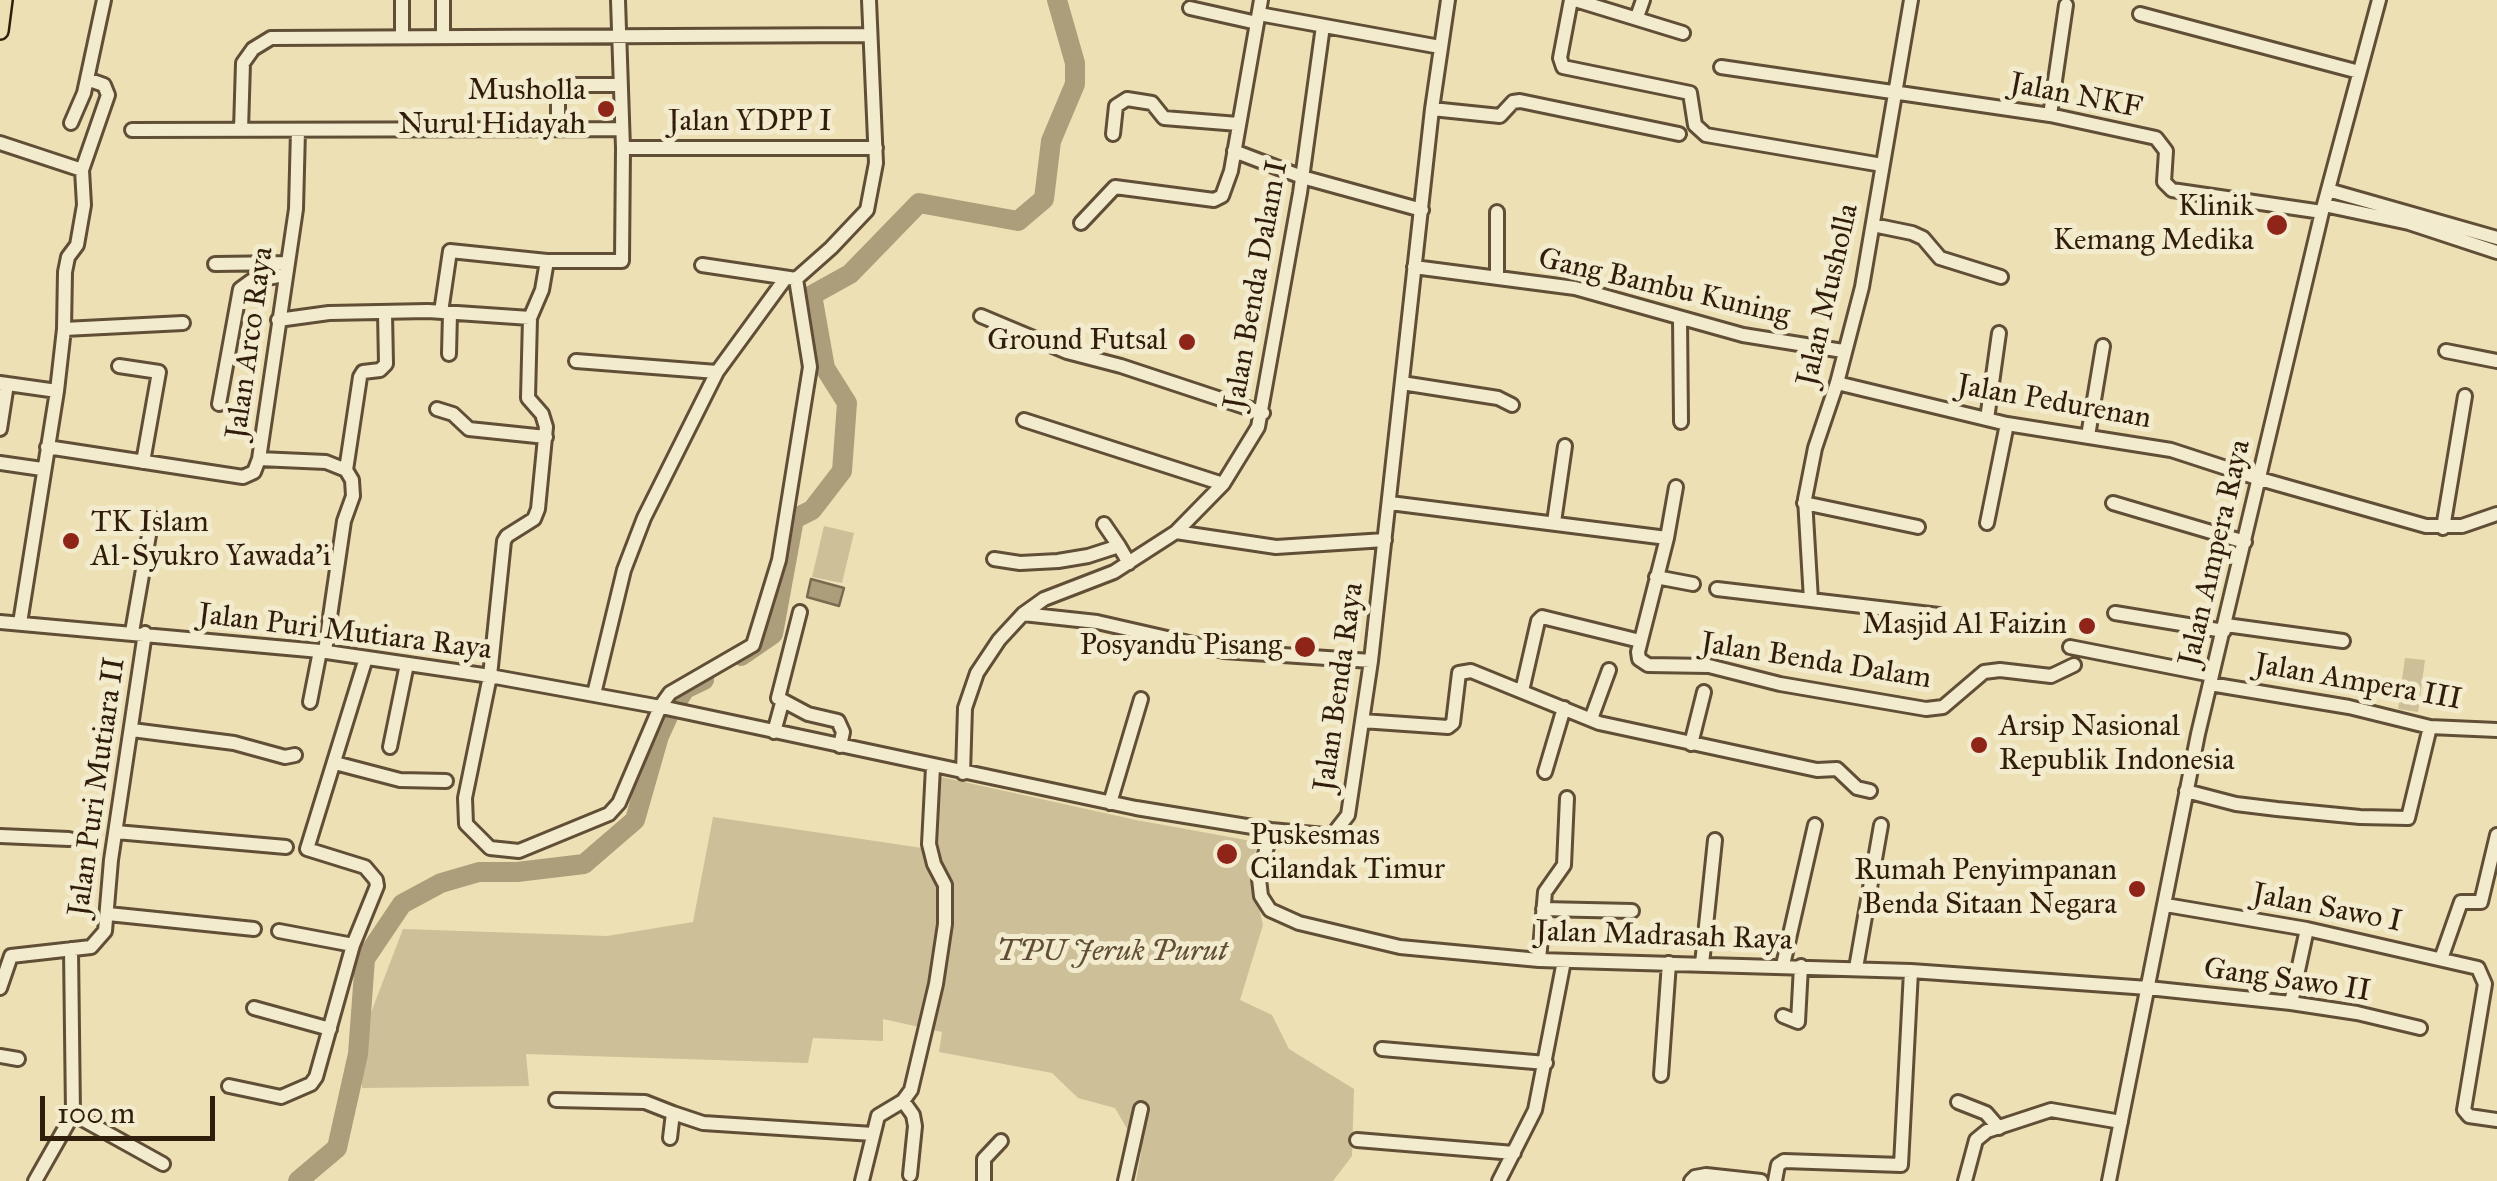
<!DOCTYPE html>
<style>
body{margin:0}
#map{position:relative;width:2497px;height:1181px;overflow:hidden;background:#ede0b4;font-family:"IM FELL Great Primer",serif}
canvas{display:block}
.scale{position:absolute;left:40px;top:1096px;width:175px;height:45px;box-sizing:border-box;border:5px solid #311d0c;border-top:0;padding-left:12px;font-size:30px;line-height:35px;white-space:nowrap;color:#311d0c;-webkit-text-stroke:8px #f3ebce;paint-order:stroke}
</style>
<div id="map">
<canvas width="2497" height="1181"></canvas>
<div class="scale">100 m</div>
</div>
<script>
const ctx = document.querySelector('canvas').getContext('2d');
ctx.lineJoin = 'round';
function fillPath(path, color) { ctx.fillStyle = color; ctx.fill(path, 'evenodd'); }
const toPath = rows => new Path2D(rows.map(r => 'M' + r).join(''));
function strokePath(path, color, width, dash) { ctx.strokeStyle = color; ctx.lineWidth = width; ctx.lineCap = dash ? 'butt' : 'round'; ctx.setLineDash(dash || []); ctx.stroke(path); }
function write(font, color, halo, rows, align = 'center') {
  ctx.font = font + ' "IM FELL Great Primer",serif'; ctx.lineWidth = 10; ctx.setLineDash([]); ctx.textBaseline = 'middle'; ctx.strokeStyle = halo; ctx.fillStyle = color; for (const [text, x, y, turn = 0] of rows) {
    ctx.save(); ctx.translate(x, y); ctx.rotate((+turn || 0) * Math.PI / 180); ctx.textAlign = isNaN(turn) ? turn : align; if (halo) ctx.strokeText(text, 0, 0); ctx.fillText(text, 0, 0); ctx.restore();
  }
}
const green = toPath([
 [824,526,854,533,842,583,812,577],
 [2405,658,2425,660,2418,712,2398,709],
 [928,774,1136,820,1257,842,1252,876,1263,925,1240,1000,1272,1015,1289,1049,1354,1089,1352,1156,1333,1181,1136,1181,1141,1153,1115,1108,1078,1098,1052,1073,939,1052,942,1032,883,1019,883,1041,813,1038,808,1063,526,1054,529,1086,362,1088,359,1044,403,929,607,936,693,922,713,817,929,849]
]);
const water = toPath([
 [811,579,844,588,839,606,807,597,811,579]
]);
const river = toPath([
 [741,656,773,634,794,519,812,510,842,471,847,403,825,368,812,295,850,274,919,203,1018,221,1044,199,1051,141,1075,84,1075,63,1057,0],
 [298,1181,337,1148,358,1054,365,959,402,904,441,883,479,872,517,872,584,864,635,820,659,736,670,712,685,689,704,680]
]);
const minor = toPath([
 [443,0,443,35],
 [618,0,623,148,622,261,547,261,542,290,530,318,528,398,542,414,546,427,538,509,534,519,507,536,504,541,490,676,465,798,466,824,490,848,519,851,609,814,619,803,660,707,670,693,753,645,779,560,810,367,796,279],
 [1571,0,1560,58,1563,67,1690,93,1695,125,1706,135,1882,165],
 [1575,0,1683,33],
 [1190,8,1257,23],
 [1259,14,1440,47],
 [2140,14,2359,72],
 [1637,17,1643,0],
 [402,35,402,0],
 [1721,67,2050,115,2156,138,2166,151,2164,182,2172,190,2322,212],
 [1432,109,1500,116,1513,102,1520,101,1679,134],
 [2050,115,2066,5],
 [71,123,84,93,104,0],
 [558,128,558,100,567,85,620,85],
 [132,130,622,129],
 [241,130,243,63,253,49,271,38,870,35],
 [1113,134,1116,106,1127,99,1152,103,1164,118,1238,124],
 [0,143,82,170],
 [623,148,876,148],
 [1234,151,1302,177,1422,210],
 [2328,190,2497,238],
 [2324,205,2409,223,2497,252],
 [1081,223,1115,187,1214,200,1222,196,1231,171,1261,0],
 [1873,225,1912,233,1923,238,1940,258,2001,277],
 [215,264,287,263],
 [702,265,796,279,831,248,867,210,876,163,869,0],
 [1414,267,1575,288,1743,335,1843,351],
 [1497,277,1497,212],
 [441,312,450,251,547,261],
 [981,316,1067,352,1121,366,1263,413],
 [1680,318,1681,422],
 [278,320,329,313,428,311,530,318],
 [64,329,183,323],
 [2446,351,2497,361],
 [449,354,450,313],
 [576,361,717,372],
 [119,366,159,372,143,462],
 [0,383,57,391],
 [1402,383,1498,398,1512,405],
 [1837,383,2007,424,2171,450,2260,479,2426,526,2462,526,2497,514],
 [219,404,240,289,251,281,284,275],
 [437,409,453,414,469,429,546,437],
 [1987,419,1999,333],
 [1024,420,1223,484],
 [0,429,7,384],
 [2088,436,2103,346],
 [47,447,243,477,254,472,259,459,296,209,298,130],
 [259,459,326,462,346,470],
 [0,463,42,469],
 [1390,503,1667,538,1638,652,1639,659,1648,665,1709,666,1780,684,1926,709,1943,707,1984,672,2000,670,2051,676,2074,665],
 [1804,503,1918,527],
 [2113,503,2245,542],
 [1554,522,1565,446],
 [1987,523,2007,424],
 [1104,524,1119,546],
 [2443,528,2465,396],
 [1176,532,1276,547,1385,540],
 [1667,538,1676,487],
 [994,559,1020,563,1058,561,1088,556,1119,546,1129,563],
 [1656,577,1693,584],
 [1717,589,1939,615],
 [1811,600,1805,499,1815,448,1837,383,1862,287,1911,0],
 [800,612,778,698,808,714,838,721,843,732,840,746],
 [2115,613,2224,631],
 [1023,614,1097,622,1224,651,1371,661],
 [0,622,320,651,490,676,666,708,1136,808,1271,830,1325,835,1334,833,1348,815,1371,661,1432,109,1448,0],
 [20,623,57,391,64,329,65,272,68,257,77,245,84,205,82,170,108,95,104,85,87,79],
 [2226,625,2343,641],
 [132,632,152,518],
 [2070,647,2212,675],
 [325,651,344,521,353,496,352,480,346,470,360,377,363,372,380,370,386,364,385,313],
 [2210,684,2349,707,2430,727,2497,730],
 [1522,691,1538,621,1542,617,1640,641],
 [594,694,624,570,644,518,717,372,785,279],
 [310,702,320,651],
 [1591,719,1609,670],
 [1362,721,1448,727,1453,723,1459,673,1471,671,1599,723,1817,770,1837,769,1857,788,1870,791],
 [132,730,234,743,285,757,295,755],
 [774,732,782,703],
 [1691,744,1704,692],
 [390,747,407,664],
 [335,763,400,780,446,781],
 [1545,772,1564,708],
 [963,773,965,708,977,673,999,640,1023,614,1044,599,1114,572,1176,532,1223,484,1258,427,1300,193,1323,26],
 [2186,791,2236,804,2277,809,2360,817,2408,818,2430,727],
 [1110,803,1141,699],
 [1271,830,1259,879,1261,896,1270,910,1299,923,1400,947,1539,960,1911,971,2148,988,2291,1003,2357,1013,2420,1028],
 [116,832,286,847],
 [0,836,69,839],
 [2166,905,2307,929,2478,968,2485,984,2464,1110,2469,1116,2497,1120],
 [1543,909,1632,911],
 [108,914,254,929],
 [279,931,353,945],
 [2441,959,2461,902,2481,902,2497,835],
 [1539,960,1545,892,1564,865,1567,798],
 [1702,964,1715,840],
 [1783,965,1815,825],
 [1856,968,1881,825],
 [0,988,11,956,91,947,105,931,111,860,145,633],
 [2291,1003,2307,929],
 [254,1008,330,1029],
 [1783,1016,1798,1022,1801,966],
 [1382,1049,1546,1063],
 [0,1056,18,1059],
 [1661,1075,1669,963],
 [229,1086,281,1097,311,1084,316,1077,353,945,377,886,376,880,365,867,307,849,366,658],
 [556,1100,645,1102,673,1113],
 [903,1101,913,1115,915,1126,910,1175],
 [1958,1102,1986,1113,1999,1128],
 [73,1114,163,1164],
 [670,1138,673,1113,703,1123,873,1134],
 [1357,1140,1514,1153],
 [35,1181,73,1114,71,949],
 [862,1181,878,1116,903,1101,911,1090,936,984,945,924,945,885,934,864,929,844,933,767],
 [984,1181,984,1159,1001,1141],
 [1125,1181,1141,1109],
 [1499,1181,1535,1110,1564,961],
 [1691,1181,1695,1177,1706,1175,1761,1181],
 [1775,1181,1778,1165,1784,1161,1901,1165,1911,971],
 [1965,1181,1976,1140,1987,1131,2051,1110,2121,1122],
 [2109,1181,2198,734,2322,212,2379,0]
]);
const major = toPath([
 [0,31,4,0]
]);
const markers = [
 [606,109,10,"#8f2418"],
 [2277,225,12,"#8f2418"],
 [1187,342,10,"#8f2418"],
 [71,541,10,"#8f2418"],
 [2087,626,10,"#8f2418"],
 [1305,647,12,"#8f2418"],
 [1979,745,10,"#8f2418"],
 [1227,854,12,"#8f2418"],
 [2137,889,10,"#8f2418"]
];
const poiNames = [
 ["Musholla",586,92],
 ["Nurul Hidayah",586,126],
 ["Klinik",2254,208],
 ["Kemang Medika",2254,242],
 ["Ground Futsal",1167,342],
 ["TK Islam",91,524,"left"],
 ["Al-Syukro Yawada'i",91,558,"left"],
 ["Masjid Al Faizin",2067,626],
 ["Posyandu Pisang",1282,647],
 ["Arsip Nasional",1999,728,"left"],
 ["Republik Indonesia",1999,762,"left"],
 ["Puskesmas",1250,837,"left"],
 ["Cilandak Timur",1250,871,"left"],
 ["Rumah Penyimpanan",2117,872],
 ["Benda Sitaan Negara",2117,906]
];
const streetNames = [
 ["Jalan NKF",2076,97,11],
 ["Jalan YDPP I",750,123],
 ["Jalan Benda Dalam I",1257,285,-80],
 ["Gang Bambu Kuning",1664,288,13],
 ["Jalan Musholla",1829,295,-77],
 ["Jalan Arco Raya",251,343,-82],
 ["Jalan Pedurenan",2054,403,10],
 ["Jalan Ampera Raya",2216,553,-77],
 ["Jalan Puri Mutiara Raya",345,633,7],
 ["Jalan Benda Dalam",1816,662,9],
 ["Jalan Ampera III",2358,683,10],
 ["Jalan Benda Raya",1340,687,-82],
 ["Jalan Puri Mutiara II",98,787,-82],
 ["Jalan Sawo I",2327,909,11],
 ["Jalan Madrasah Raya",1664,937,2],
 ["Gang Sawo II",2287,981,8]
];
const parkNames = [
 ["TPU Jeruk Purut",1112,953]
];
fillPath(green, '#cdbf97');
fillPath(water, '#ad9e7b');
strokePath(water, '#7b6a4f', 2.5);
strokePath(river, '#ad9e7b', 20);
strokePath(minor, '#604e36', 18);
strokePath(major, '#311d0c', 20);
strokePath(minor, '#f3ebce', 12);
strokePath(major, '#ede0b4', 15);
for (const [x, y, r, color] of markers) { const dot = new Path2D(); dot.arc(x, y, r, 0, 2 * Math.PI); ctx.fillStyle = color; ctx.fill(dot); strokePath(dot, '#f3ebce', 4); }
write('30px', '#311d0c', '#f3ebce', poiNames, 'right');
write('30px', '#311d0c', '#f3ebce', streetNames);
write('italic 30px', '#604e36', '#f3ebce', parkNames);
</script>
